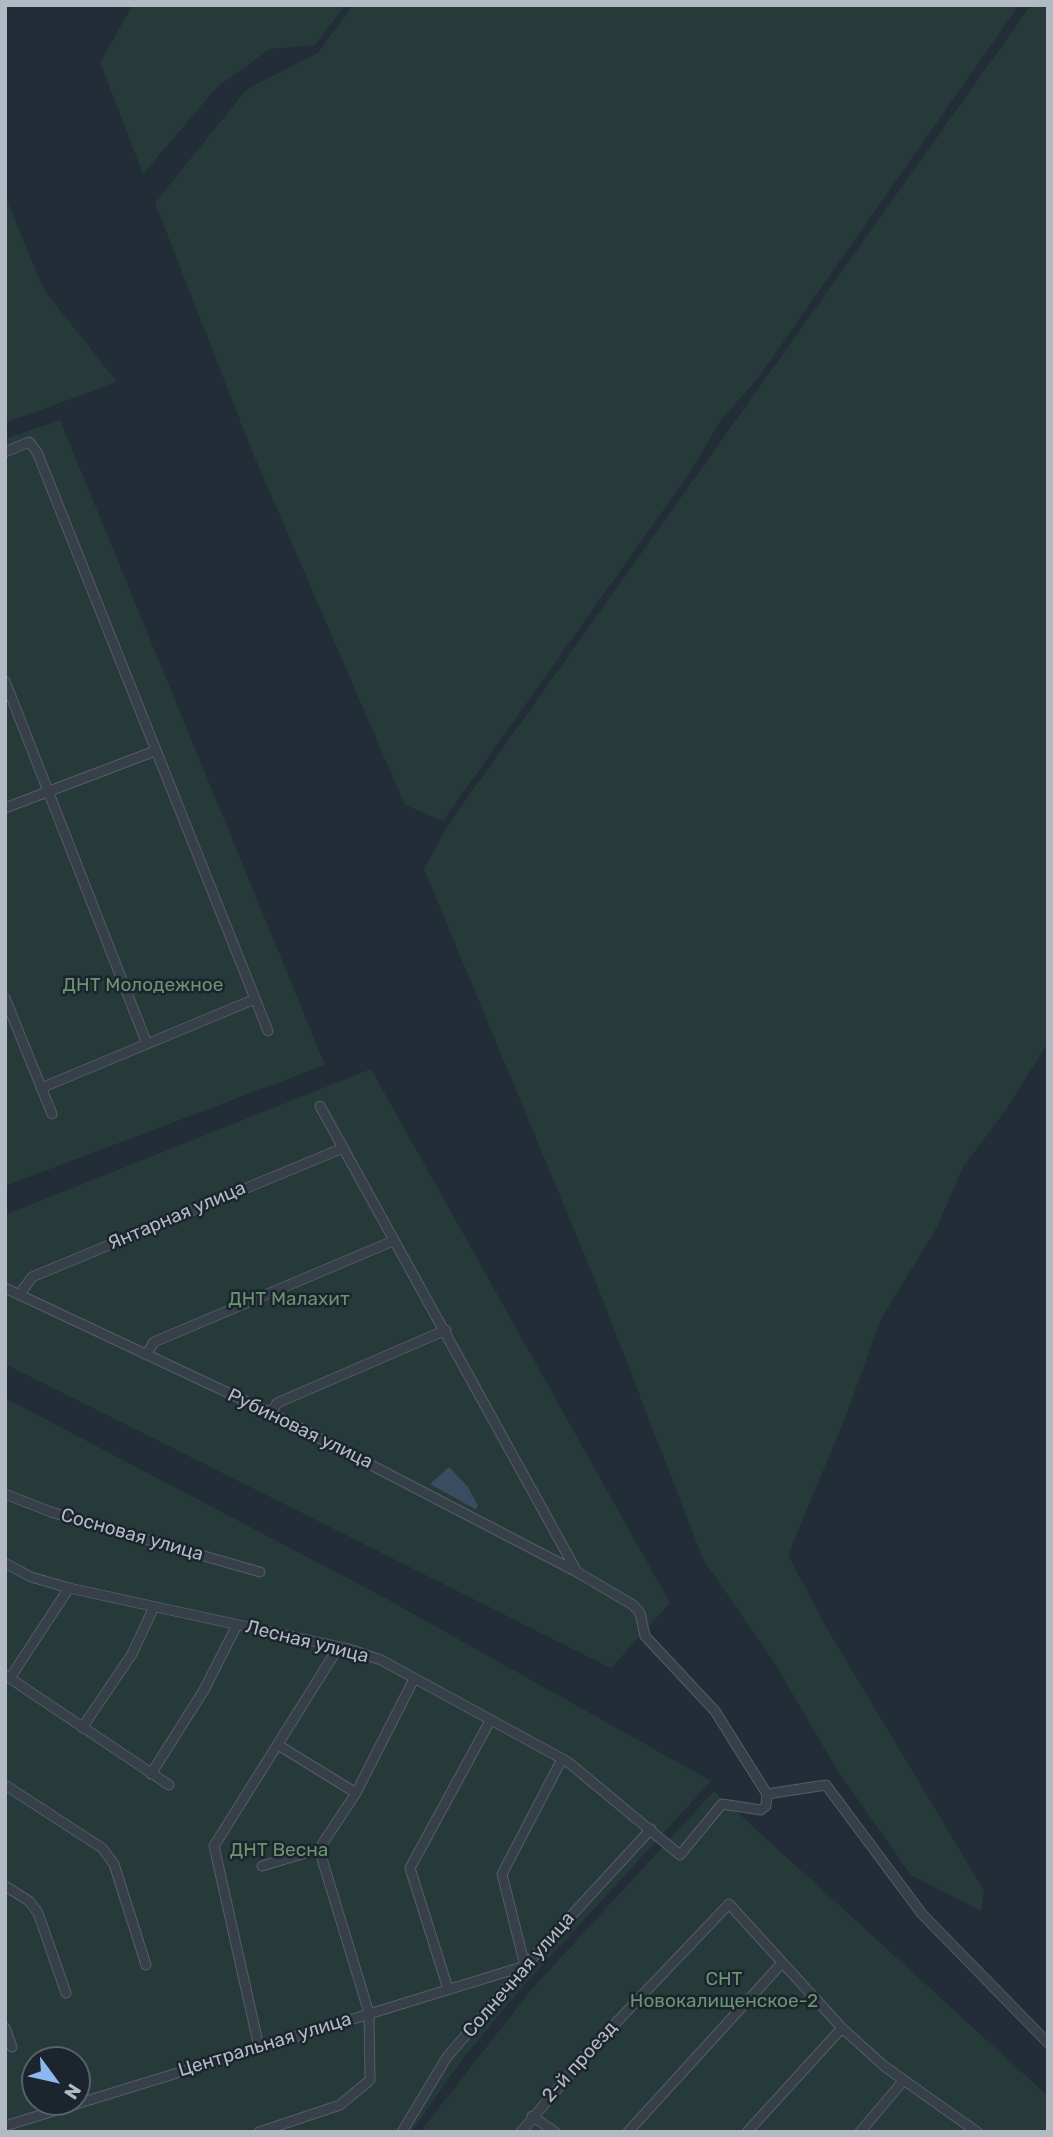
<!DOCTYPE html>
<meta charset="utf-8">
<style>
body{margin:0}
#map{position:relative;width:1053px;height:2137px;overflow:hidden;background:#232d38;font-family:Rubik,sans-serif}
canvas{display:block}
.frame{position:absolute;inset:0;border:7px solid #b2bac4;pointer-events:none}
.north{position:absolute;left:21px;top:2046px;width:70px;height:70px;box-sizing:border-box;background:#1c242d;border:2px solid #586069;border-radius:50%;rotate:123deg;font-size:19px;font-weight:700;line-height:28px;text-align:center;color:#b2bac4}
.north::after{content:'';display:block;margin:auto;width:24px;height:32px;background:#8cb7ef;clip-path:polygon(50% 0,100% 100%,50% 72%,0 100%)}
</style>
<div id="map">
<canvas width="1053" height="2137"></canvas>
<div class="frame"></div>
<div class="north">N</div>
</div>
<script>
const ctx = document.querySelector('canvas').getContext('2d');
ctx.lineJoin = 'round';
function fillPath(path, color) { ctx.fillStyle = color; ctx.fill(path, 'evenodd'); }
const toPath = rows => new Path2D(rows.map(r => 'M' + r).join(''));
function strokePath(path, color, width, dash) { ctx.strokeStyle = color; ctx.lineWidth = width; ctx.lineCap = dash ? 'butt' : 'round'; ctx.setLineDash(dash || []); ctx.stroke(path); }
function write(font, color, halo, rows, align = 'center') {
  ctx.font = font + ' Rubik,sans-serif'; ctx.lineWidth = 5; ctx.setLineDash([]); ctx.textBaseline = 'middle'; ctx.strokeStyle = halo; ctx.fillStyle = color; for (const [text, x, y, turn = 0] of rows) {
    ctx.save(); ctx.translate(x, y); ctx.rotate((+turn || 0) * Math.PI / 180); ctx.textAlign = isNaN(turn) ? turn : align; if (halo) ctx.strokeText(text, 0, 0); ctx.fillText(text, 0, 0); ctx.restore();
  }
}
const green = toPath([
 [133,5,345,5,315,45,270,49,217,87,143,174,100,62],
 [353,5,1019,5,758,378,721,420,691,471,443,821,405,805,252,451,155,203,247,89,318,53],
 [1031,5,1048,5,1048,1043,1005,1111,963,1167,937,1227,880,1321,847,1413,788,1555,825,1625,984,1891,981,1911,911,1875,837,1770,774,1662,703,1559,595,1280,424,869,448,825],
 [5,196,44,290,117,382,5,423],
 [60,420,325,1065,5,1186,5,439],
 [371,1069,670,1603,611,1668,5,1364,5,1215],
 [5,1398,385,1598,711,1781,517,1993,462,2060,411,2132,5,2132],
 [35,2060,77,2060,77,2102,35,2102],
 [714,1791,1048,2096,1048,2132,420,2132,531,1990]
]);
const water = toPath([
 [449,1467,468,1487,478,1506,475,1509,430,1484]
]);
const street = toPath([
 [5,452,29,442,37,452,268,1031],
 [5,681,147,1044],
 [5,808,155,751],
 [5,998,52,1114],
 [41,1088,255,999],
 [320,1106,577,1572,633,1605,640,1613,645,1636,715,1711,767,1794],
 [5,1288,271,1413,577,1572],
 [19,1295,32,1277,343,1148],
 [146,1355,154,1342,393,1241],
 [271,1413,277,1403,446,1330],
 [5,1494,51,1512,260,1572],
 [5,1563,31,1577,69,1588,349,1649,381,1660,568,1762,680,1855,722,1804,761,1810,766,1806,767,1794],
 [5,1675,169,1785],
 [10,1678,69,1588],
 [82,1728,132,1654,154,1607],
 [278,1745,356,1793],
 [151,1774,204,1690,237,1625],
 [5,1785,102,1848,114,1864,146,1965],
 [767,1794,826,1785,922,1914,1048,2043],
 [262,1866,319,1849],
 [5,1886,29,1901,38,1913,66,1993],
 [448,1989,410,1868,490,1721],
 [5,2028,12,2047],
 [259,2047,214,1846,338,1648],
 [532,2116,555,2132],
 [5,2126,525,1966,502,1874,561,1761],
 [259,2132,340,2105,370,2080,369,2013,319,1849,356,1793,414,1679],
 [402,2132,447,2057,525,1966,651,1829],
 [521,2132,590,2050,729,1904,842,2028,884,2066,977,2132],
 [628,2132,782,1963],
 [747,2132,842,2028],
 [860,2132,904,2080]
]);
const parkNames = [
 ["ДНТ Молодежное",143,986],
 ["ДНТ Малахит",289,1300],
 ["ДНТ Весна",279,1851],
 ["СНТ",724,1980],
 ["Новокалищенское-2",724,2002]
];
const streetNames = [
 ["Янтарная улица",177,1216,-23],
 ["Рубиновая улица",300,1429,26],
 ["Сосновая улица",132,1535,16],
 ["Лесная улица",307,1642,14],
 ["Солнечная улица",519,1975,-49],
 ["Центральная улица",265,2045,-17],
 ["2-й проезд",580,2062,-48]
];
fillPath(green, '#263a3a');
fillPath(water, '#3a4c60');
strokePath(street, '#555d66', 11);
strokePath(street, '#373f48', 9);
write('19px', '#6b9472', '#1c242d', parkNames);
write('19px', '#b2bac4', '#1c242d', streetNames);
</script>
